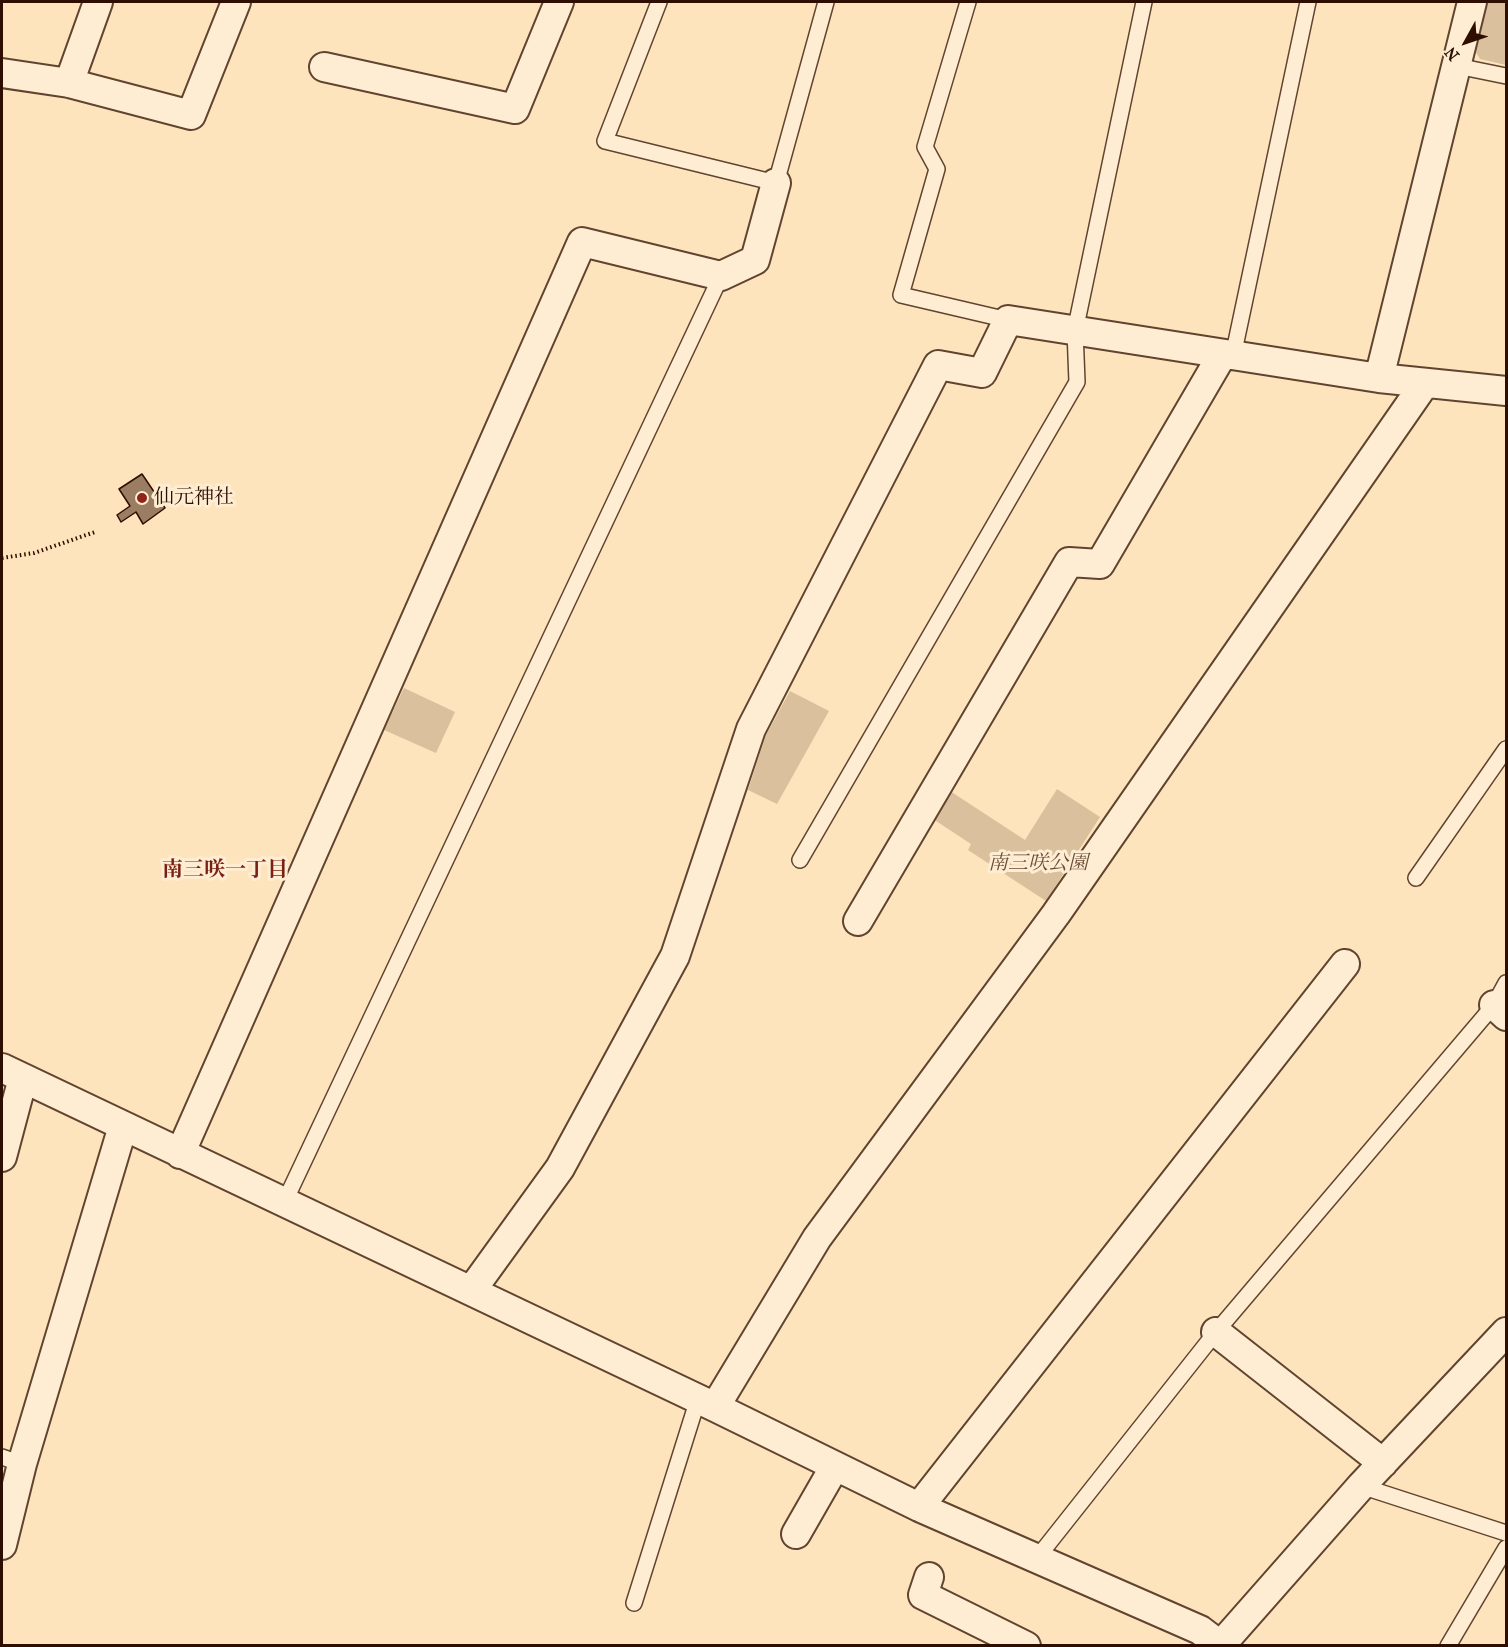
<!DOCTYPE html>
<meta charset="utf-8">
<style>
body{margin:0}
#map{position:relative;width:1508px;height:1647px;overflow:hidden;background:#fee4bc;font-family:"IM FELL French Canon",serif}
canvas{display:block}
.frame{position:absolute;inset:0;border:3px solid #2d0e00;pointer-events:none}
.north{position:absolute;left:1436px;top:12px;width:60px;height:60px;-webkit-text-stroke:4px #feedd3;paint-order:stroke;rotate:230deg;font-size:16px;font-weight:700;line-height:24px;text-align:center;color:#2d0e00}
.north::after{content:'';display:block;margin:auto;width:21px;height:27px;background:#2d0e00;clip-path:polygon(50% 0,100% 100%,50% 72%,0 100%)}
</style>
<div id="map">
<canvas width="1508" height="1647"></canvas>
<div class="frame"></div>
<div class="north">N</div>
</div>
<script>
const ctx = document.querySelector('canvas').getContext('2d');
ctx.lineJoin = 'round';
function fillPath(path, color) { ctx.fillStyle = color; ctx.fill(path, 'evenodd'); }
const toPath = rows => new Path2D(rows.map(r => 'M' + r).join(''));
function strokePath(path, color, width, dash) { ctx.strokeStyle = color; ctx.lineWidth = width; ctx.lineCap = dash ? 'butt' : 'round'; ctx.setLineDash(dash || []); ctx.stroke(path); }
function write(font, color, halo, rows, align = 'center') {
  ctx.font = font + ' "IM FELL French Canon","Noto Serif JP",serif'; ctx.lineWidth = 6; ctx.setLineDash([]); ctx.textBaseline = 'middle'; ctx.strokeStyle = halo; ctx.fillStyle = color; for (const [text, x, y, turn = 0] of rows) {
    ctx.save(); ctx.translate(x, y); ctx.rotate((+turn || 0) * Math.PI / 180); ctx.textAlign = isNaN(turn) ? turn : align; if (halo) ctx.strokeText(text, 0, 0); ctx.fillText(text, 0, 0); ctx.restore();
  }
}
const green = toPath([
 [1483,2,1506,2,1506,65,1480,59,1473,47],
 [404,688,455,712,436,753,384,730],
 [790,691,829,711,777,804,748,790,766,735],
 [1057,789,1100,817,1046,901,968,850,971,844,933,819,950,791,1025,840]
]);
const building = toPath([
 [142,474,165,508,143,524,136,512,121,522,117,515,130,506,119,489,142,474]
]);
const path = toPath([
 [2,558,34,553,95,532]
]);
const service = toPath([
 [659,2,605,141,776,183,826,2],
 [968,2,925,147,937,169,901,295,1008,320],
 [1457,66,1506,76],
 [1233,356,1308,2],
 [800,860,1077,382,1075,331,1144,2],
 [1416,878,1506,749],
 [285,1201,721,276],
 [2,1457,22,1464],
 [1361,1486,1506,1533],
 [1037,1558,1216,1332,1494,1005,1506,983],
 [634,1603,698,1399],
 [1448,1646,1506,1548]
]);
const minor = toPath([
 [324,67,515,109,559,2],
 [2,73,69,83,191,115,236,2],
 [69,83,98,2],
 [1379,378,1472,2],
 [858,921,1069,562,1100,564,1222,355],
 [1494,1005,1506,1016],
 [2,1068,715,1407,919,1507,1200,1630,1221,1646],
 [180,1154,582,242,721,276,755,260,776,183],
 [2,1157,23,1078],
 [471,1291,560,1168,675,956,751,729,938,365,982,373,1008,320,1379,378,1506,391],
 [1216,1332,1383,1463],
 [715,1407,817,1238,1056,914,1425,383],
 [919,1507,1345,964],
 [796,1534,835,1466],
 [2,1545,22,1464,123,1126],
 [929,1577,923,1595,1026,1646],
 [1220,1646,1361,1486,1506,1332]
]);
const markers = [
 [142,498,6,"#8f2418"]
];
const poiNames = [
 ["仙元神社",154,498]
];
const parkNames = [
 ["南三咲公園",1038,864]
];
const neighbourhoodNames = [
 ["南三咲一丁目",225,871]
];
fillPath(green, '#dac09c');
fillPath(building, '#9a7d62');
strokePath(building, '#2d0e00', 1.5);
strokePath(service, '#61442f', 18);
strokePath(minor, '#61442f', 32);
strokePath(path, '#2d0e00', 4, [1.5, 3]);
strokePath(service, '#feedd3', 15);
strokePath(minor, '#feedd3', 28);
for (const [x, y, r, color] of markers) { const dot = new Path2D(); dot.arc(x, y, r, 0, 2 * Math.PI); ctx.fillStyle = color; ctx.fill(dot); strokePath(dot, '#feedd3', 2); }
write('20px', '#2d0e00', '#feedd3', poiNames, 'left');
write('italic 20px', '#6a4c37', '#feedd3', parkNames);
write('bold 21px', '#7a1f14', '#feedd3', neighbourhoodNames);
</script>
